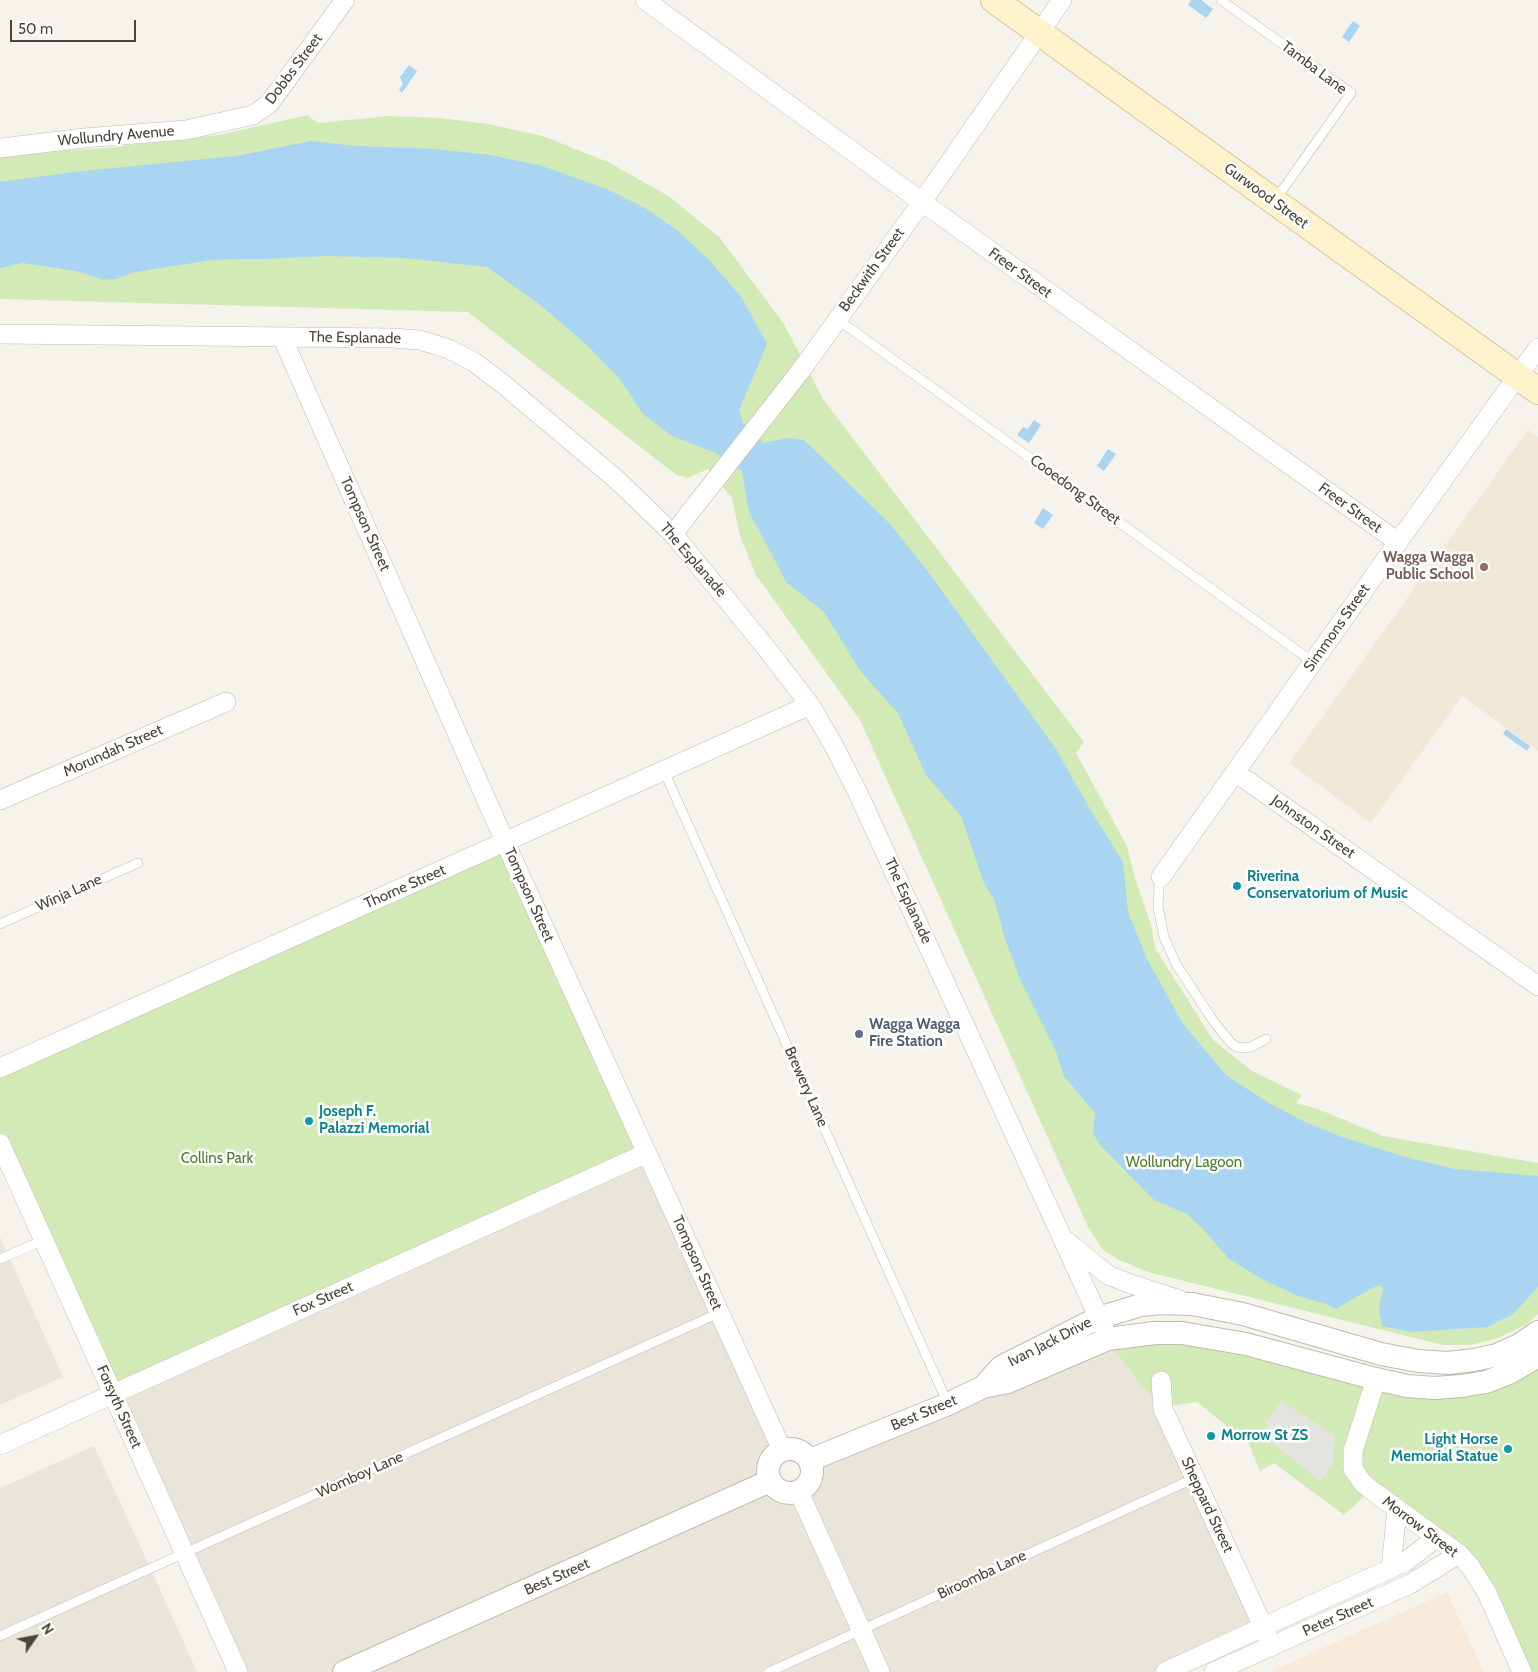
<!DOCTYPE html>
<style>
body{margin:0}
#map{position:relative;width:1538px;height:1672px;overflow:hidden;background:#f6f3ec;font-family:Cabin,sans-serif}
canvas{display:block}
.north{position:absolute;left:10px;top:1612px;width:50px;height:50px;-webkit-text-stroke:4px #fff;paint-order:stroke;rotate:57deg;font-size:14px;font-weight:700;line-height:20px;text-align:center;color:#4b4439}
.north::after{content:'';display:block;margin:auto;width:18px;height:22px;background:#4b4439;clip-path:polygon(50% 0,100% 100%,50% 72%,0 100%)}
.scale{position:absolute;left:10px;top:20px;width:126px;height:22px;box-sizing:border-box;border:2px solid #4b4439;border-top:0;padding-left:6px;font-size:15px;line-height:18px;white-space:nowrap;color:#4b4439;-webkit-text-stroke:4px #fff;paint-order:stroke}
</style>
<div id="map">
<canvas width="1538" height="1672"></canvas>
<div class="north">N</div>
<div class="scale">50 m</div>
</div>
<script>
const ctx = document.querySelector('canvas').getContext('2d');
ctx.lineJoin = 'round';
function fillPath(path, color) { ctx.fillStyle = color; ctx.fill(path, 'evenodd'); }
const toPath = rows => new Path2D(rows.map(r => 'M' + r).join(''));
function strokePath(path, color, width, dash) { ctx.strokeStyle = color; ctx.lineWidth = width; ctx.lineCap = dash ? 'butt' : 'round'; ctx.setLineDash(dash || []); ctx.stroke(path); }
function write(font, color, halo, rows, align = 'center') {
  ctx.font = font + ' Cabin,sans-serif'; ctx.lineWidth = 5; ctx.setLineDash([]); ctx.textBaseline = 'middle'; ctx.strokeStyle = halo; ctx.fillStyle = color; for (const [text, x, y, turn = 0] of rows) {
    ctx.save(); ctx.translate(x, y); ctx.rotate((+turn || 0) * Math.PI / 180); ctx.textAlign = isNaN(turn) ? turn : align; if (halo) ctx.strokeText(text, 0, 0); ctx.fillText(text, 0, 0); ctx.restore();
  }
}
const residential = toPath([
 [646,1156,774,1452,766,1465,766,1474,339,1672,241,1672,118,1397],
 [0,1237,63,1377,0,1405],
 [1108,1342,1143,1387,1161,1407,1260,1625,1158,1672,883,1672,806,1489,811,1484,815,1475,813,1468],
 [94,1446,154,1576,197,1672,0,1672,0,1488],
 [772,1488,783,1496,790,1497,797,1495,877,1672,348,1672]
]);
const commercial = toPath([
 [1447,1592,1484,1672,1270,1672]
]);
const education = toPath([
 [1528,430,1538,437,1538,751,1462,696,1371,823,1289,763]
]);
const green = toPath([
 [308,115,312,119,319,123,388,116,440,118,488,124,543,136,610,163,670,197,720,238,784,324,823,399,1084,742,1076,753,1127,846,1136,882,1151,924,1155,948,1213,1040,1252,1071,1302,1095,1296,1103,1318,1109,1383,1136,1538,1163,1538,1314,1527,1324,1498,1338,1471,1345,1443,1345,1148,1272,1119,1260,1103,1250,1088,1227,860,720,756,575,740,536,732,498,708,469,688,478,675,474,468,312,0,299,0,154,105,148,219,135],
 [505,842,647,1153,113,1394,0,1143,0,1068],
 [1156,1336,1373,1381,1351,1449,1369,1492,1344,1515,1274,1463,1260,1471,1249,1444,1197,1402,1161,1407,1143,1387,1108,1342],
 [1538,1356,1538,1672,1522,1672,1487,1594,1397,1509,1352,1460,1376,1379,1435,1388]
]);
const parking = toPath([
 [1281,1401,1334,1435,1333,1464,1320,1481,1262,1435,1267,1426,1266,1423]
]);
const water = toPath([
 [1191,0,1201,0,1213,9,1206,18,1188,5],
 [1353,21,1360,26,1349,42,1342,37],
 [409,65,417,71,402,93,399,90,403,84,400,77],
 [311,141,355,146,435,149,490,155,542,166,607,189,645,208,677,230,710,261,742,298,767,344,739,410,743,423,764,443,788,438,804,440,890,524,929,573,1056,749,1091,811,1123,862,1128,912,1147,959,1183,1024,1227,1076,1269,1103,1305,1122,1342,1137,1405,1157,1455,1169,1538,1176,1538,1287,1513,1314,1487,1327,1412,1332,1382,1326,1379,1309,1383,1288,1379,1285,1363,1293,1336,1309,1327,1304,1298,1296,1262,1279,1229,1259,1203,1229,1187,1214,1154,1200,1100,1145,1093,1133,1095,1113,1064,1076,1055,1049,1020,979,1004,936,995,901,984,883,961,816,926,775,898,713,861,672,824,612,787,583,749,512,742,471,716,453,672,436,643,414,620,379,588,346,539,304,487,267,405,258,328,256,264,259,242,259,212,260,135,272,116,279,103,280,76,271,23,263,0,268,0,182,73,172,236,156],
 [1034,420,1041,425,1029,443,1017,435,1023,427,1028,429],
 [1108,449,1116,454,1104,471,1097,466],
 [1043,508,1053,515,1043,529,1034,523],
 [1506,729,1530,746,1527,751,1503,734]
]);
const service = toPath([
 [1221,0,1351,93,1276,199],
 [837,319,1313,662],
 [664,771,948,1404],
 [1161,877,1159,886,1158,907,1164,937,1176,964,1214,1022,1231,1043,1237,1047,1244,1048,1251,1047,1266,1039],
 [0,924,138,863],
 [0,1259,44,1240],
 [0,1636,719,1313],
 [769,1672,1195,1478]
]);
const minor = toPath([
 [645,0,922,202,1398,542],
 [0,148,84,138,186,130,253,115,269,104,345,0],
 [0,334,392,338,420,340,449,349,474,362,503,384,616,479,673,534,767,649,810,705,834,746,857,791,1105,1331],
 [282,337,505,842,782,1450],
 [673,534,802,369,922,202,1062,0],
 [1235,772,1538,986],
 [0,800,226,702],
 [1161,877,1398,542,1538,348],
 [0,1068,810,705],
 [0,1143,238,1672],
 [1066,1241,1108,1275,1131,1284,1180,1300],
 [1376,1379,1353,1451,1353,1469,1363,1483,1370,1489,1459,1554,1470,1566,1487,1593,1522,1672],
 [1161,1381,1163,1409,1272,1646],
 [0,1445,647,1153],
 [799,1492,880,1672],
 [1391,1568,1397,1509],
 [1165,1672,1405,1562,1436,1538],
 [1214,1672,1410,1584,1459,1554]
]);
const tertiary = toPath([
 [983,1387,1001,1367,1098,1318,1141,1305,1160,1303,1192,1304,1243,1314,1381,1354,1418,1361,1448,1363,1474,1360,1497,1355,1519,1345,1538,1332],
 '768 1471a22 22 0 1 1 44 0a22 22 0 1 1-44 0Z',
 [810,1460,948,1404,983,1387,1008,1382,1108,1339,1155,1333,1182,1333,1246,1344,1376,1379,1407,1386,1435,1388,1462,1386,1486,1382,1509,1373,1538,1356],
 [344,1672,770,1481]
]);
const secondary = toPath([
 [994,0,1538,391]
]);
const markers = [
 [1484,567,5,"#8d6e63"],
 [1237,886,5,"#0f9aa8"],
 [859,1034,5,"#5c6f8a"],
 [309,1121,5,"#0f9aa8"],
 [1211,1436,5,"#0f9aa8"],
 [1508,1449,5,"#0f9aa8"]
];
const streetNames = [
 ["Tamba Lane",1314,68,37],
 ["Dobbs Street",294,69,-53],
 ["Wollundry Avenue",116,136,-5],
 ["Gurwood Street",1266,196,36],
 ["Beckwith Street",872,270,-54],
 ["Freer Street",1020,273,36],
 ["The Esplanade",355,338,1],
 ["Cooedong Street",1075,490,36],
 ["Freer Street",1350,508,36],
 ["Tompson Street",365,524,66],
 ["The Esplanade",693,560,49],
 ["Simmons Street",1337,628,-55],
 ["Morundah Street",113,751,-24],
 ["Johnston Street",1313,827,35],
 ["Thorne Street",405,887,-24],
 ["Winja Lane",69,893,-24],
 ["Tompson Street",529,895,66],
 ["The Esplanade",908,901,65],
 ["Brewery Lane",806,1087,66],
 ["Tompson Street",697,1263,66],
 ["Fox Street",323,1299,-24],
 ["Ivan Jack Drive",1050,1342,-27],
 ["Forsyth Street",119,1407,66],
 ["Best Street",924,1413,-23],
 ["Womboy Lane",360,1475,-24],
 ["Sheppard Street",1207,1505,65],
 ["Morrow Street",1420,1527,37],
 ["Biroomba Lane",982,1575,-25],
 ["Best Street",557,1577,-24],
 ["Peter Street",1338,1617,-24]
];
const educationNames = [
 ["Wagga Wagga",1474,558],
 ["Public School",1474,575]
];
const cultureNames = [
 ["Riverina",1247,877],
 ["Conservatorium of Music",1247,894],
 ["Joseph F.",319,1112],
 ["Palazzi Memorial",319,1129],
 ["Morrow St ZS",1221,1436],
 ["Light Horse",1498,1440,"right"],
 ["Memorial Statue",1498,1457,"right"]
];
const serviceNames = [
 ["Wagga Wagga",869,1025],
 ["Fire Station",869,1042]
];
const parkNames = [
 ["Collins Park",217,1159],
 ["Wollundry Lagoon",1184,1163]
];
fillPath(residential, '#eae5da');
fillPath(commercial, '#f7ead8');
fillPath(education, '#efe8d6');
fillPath(green, '#d2eab5');
fillPath(parking, '#e5e3e0');
fillPath(water, '#a9d4f2');
strokePath(service, '#c2bbae', 10);
strokePath(minor, '#c2bbae', 20);
strokePath(tertiary, '#c2bbae', 24);
strokePath(secondary, '#d6c79b', 28);
strokePath(service, '#fff', 9);
strokePath(minor, '#fff', 19);
strokePath(tertiary, '#fff', 22);
strokePath(secondary, '#fff3cd', 26);
for (const [x, y, r, color] of markers) { const dot = new Path2D(); dot.arc(x, y, r, 0, 2 * Math.PI); ctx.fillStyle = color; ctx.fill(dot); strokePath(dot, '#fff', 2); }
write('15px', '#4b4439', '#fff', streetNames);
write('bold 15px', '#785e54', '#fff', educationNames, 'right');
write('bold 15px', '#0d838f', '#fff', cultureNames, 'left');
write('bold 15px', '#4e5e75', '#fff', serviceNames, 'left');
write('15px', '#4a7f2a', '#fff', parkNames);
</script>
